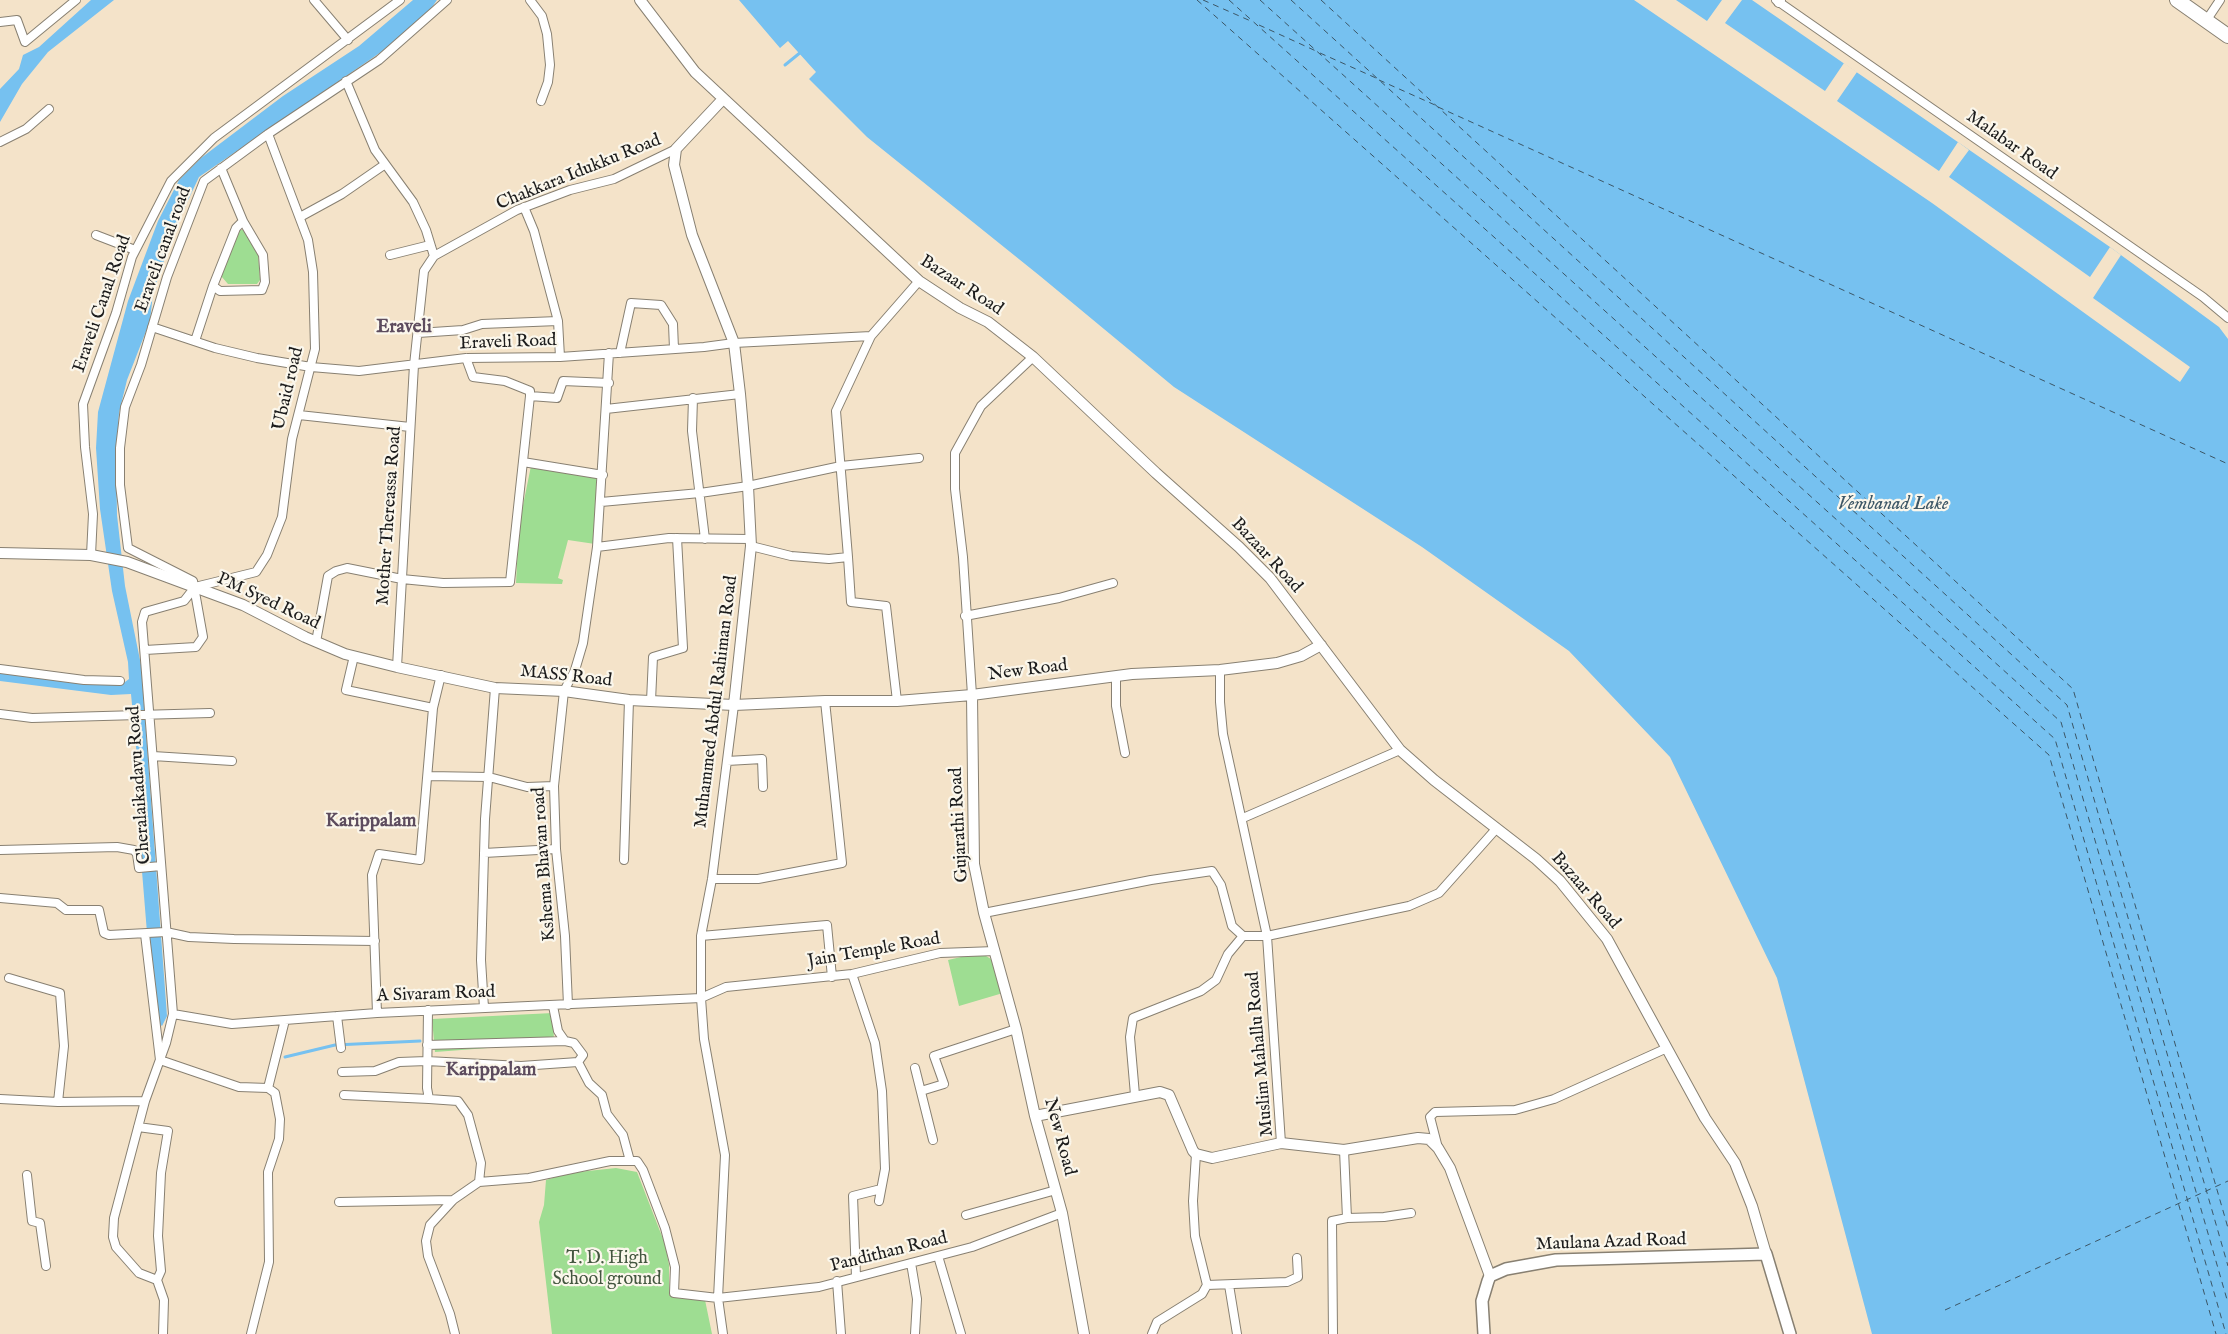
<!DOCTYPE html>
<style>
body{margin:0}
canvas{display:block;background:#f4e3c9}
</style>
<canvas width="2228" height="1334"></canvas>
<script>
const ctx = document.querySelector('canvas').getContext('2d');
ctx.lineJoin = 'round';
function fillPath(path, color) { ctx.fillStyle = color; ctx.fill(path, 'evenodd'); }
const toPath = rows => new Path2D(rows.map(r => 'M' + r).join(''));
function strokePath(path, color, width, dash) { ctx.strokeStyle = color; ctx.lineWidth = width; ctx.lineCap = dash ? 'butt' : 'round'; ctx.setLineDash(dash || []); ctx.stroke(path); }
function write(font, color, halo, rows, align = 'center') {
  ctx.font = font + ' "IM FELL English",serif'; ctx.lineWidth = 4.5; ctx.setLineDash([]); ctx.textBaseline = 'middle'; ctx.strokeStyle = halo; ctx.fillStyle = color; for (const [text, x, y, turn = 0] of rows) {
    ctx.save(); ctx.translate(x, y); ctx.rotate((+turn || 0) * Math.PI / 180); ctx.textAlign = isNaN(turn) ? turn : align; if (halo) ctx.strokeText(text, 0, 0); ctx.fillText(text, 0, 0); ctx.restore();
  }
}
const green = toPath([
 [239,230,244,230,258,253,260,280,257,284,228,284,221,276],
 [531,466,600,478,595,544,568,540,558,578,563,580,562,584,516,583,519,525],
 [974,954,986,956,991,959,1003,993,959,1006,948,960],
 [553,1013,554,1043,435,1052,432,1019],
 [616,1168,637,1172,665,1244,669,1265,669,1295,676,1298,705,1300,712,1334,552,1334,539,1222,544,1205,546,1180,569,1173]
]);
const water = toPath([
 [91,0,114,0,48,52,22,84,0,122,0,89,19,69,23,55,39,47],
 [413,0,437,0,419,26,199,177,175,228,153,293,150,321,127,380,119,413,116,456,117,515,125,586,141,665,167,1016,162,1026,156,1020,151,982,141,859,137,757,131,694,111,695,0,681,0,671,79,681,125,682,129,679,128,662,112,591,100,509,96,448,98,412,128,301,158,221,179,180,201,158,283,96,359,46],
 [739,0,1752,0,2110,247,2219,327,2228,339,2228,1334,1872,1334,1777,978,1670,757,1569,651,1422,547,1174,387,1040,276,867,137,809,79,816,72,788,41,780,48]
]);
const pier = toPath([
 [1634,0,1676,0,1707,21,1722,0,1742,0,1725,23,1825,91,1844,63,1857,72,1837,101,1939,171,1958,142,1969,150,1949,177,2090,277,2110,247,2121,255,2093,298,2190,367,2180,382,1932,203]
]);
const stream = toPath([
 [785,65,801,52],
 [285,1057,335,1045,420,1041]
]);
const ferry = toPath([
 [1197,0,2049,755,2216,1334],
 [1203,0,1253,22],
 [1229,0,2055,739,2226,1334],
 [1260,0,2061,722,2228,1303],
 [1291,0,2067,705,2228,1266],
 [1321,0,2073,689,2228,1228],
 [1259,25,1316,51],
 [1320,53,1376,78],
 [1379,80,1435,105],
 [1438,107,2228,464],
 [1945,1310,2228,1181]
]);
const minor = toPath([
 [314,0,348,40],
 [530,0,542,16,547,34,550,65,548,82,541,101],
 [1776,0,2203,297,2228,318],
 [2206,21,2220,0],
 [0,22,17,20,25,42,76,0],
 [346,81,375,150,413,202,426,230,434,256],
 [0,142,26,129,49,109],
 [221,168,243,221,263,255,265,282,262,290,220,291,213,286,236,228,243,221],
 [524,207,534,231,558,321,560,357],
 [300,217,342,194,384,165],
 [96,235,135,250],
 [390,255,430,245],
 [152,327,215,348,257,358,311,367,359,371,466,358,560,357,704,347,734,343,871,336],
 [418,333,463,330,482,324,558,321],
 [195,341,213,286],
 [620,353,631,303,661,305,673,324,674,349],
 [466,358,473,377,505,381,530,391,530,396],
 [693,398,692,431,705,539],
 [606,409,740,394],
 [299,415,410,427],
 [523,462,603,475],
 [601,502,700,493,748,486,841,466,919,458],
 [751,546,791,556,829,559,848,557,851,602,886,606,897,701],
 [597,547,669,538,750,539],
 [91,555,93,514,85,447,83,404,116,313,132,257,171,181,214,138,400,0],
 [848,557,836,411,871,336,919,281],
 [195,587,256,572,267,555,282,517,292,439,315,349,313,272,308,240,268,134],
 [965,616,1059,598,1113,583],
 [316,642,328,576,336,571,347,568,402,579,443,583,510,582,530,396,557,398,563,381,609,383],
 [145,650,196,647,203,637,193,581,128,548,120,485,120,448,125,407,141,365,167,277,204,181,268,134,379,60,447,0],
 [354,656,346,690,433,708],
 [397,667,414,365,424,271,434,256,517,210,570,190,614,179,676,149],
 [0,669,84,680,120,681],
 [1220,670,1220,702,1223,734,1267,936,1281,1143],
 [1116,676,1116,706,1125,753],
 [972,695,963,557,955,489,955,453,981,406,1033,357],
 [651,701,653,657,683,648,677,538],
 [0,714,32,718,210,713],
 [153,756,232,761],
 [727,761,762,759,763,787],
 [428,776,489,777,527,787,554,786],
 [1243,818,1400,750],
 [0,850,117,847,134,850,137,854,139,868,161,866],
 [484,853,556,849],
 [624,860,629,700],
 [712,879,758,879,842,863,825,701],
 [0,898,57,903,66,910,99,910,104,933,109,935,166,932,189,937,234,939,375,941],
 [984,913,1151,880,1212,871,1221,885,1232,926,1243,936,1267,936,1409,906,1439,893,1496,829],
 [145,934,160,1060,239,1087,268,1088,275,1093,280,1119,279,1139,268,1172,269,1262,251,1334],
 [701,936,827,925,832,977],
 [852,974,875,1043,882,1091,885,1169,879,1201],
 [9,978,60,993,64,1046,58,1102],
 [568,1005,565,936,556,849,554,786,564,691,575,670,583,643,597,547,609,353],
 [553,1006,558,1031,565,1041,574,1043,583,1055,578,1062],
 [484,1008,481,960,485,819,495,688],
 [428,1010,427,1088,429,1099,458,1101,468,1115,481,1163,479,1182],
 [377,1013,372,875,379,854,420,860,433,708,441,675],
 [173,1014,232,1024,377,1013,701,998,726,987,852,974,940,953,995,951],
 [337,1016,341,1048],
 [427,1045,565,1041],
 [915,1068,933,1140],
 [342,1072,375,1071,399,1062,427,1061,521,1066,578,1062,589,1083,602,1095,607,1114,623,1135,630,1161],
 [268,1088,285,1020],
 [921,1091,944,1084,934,1056,1016,1029],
 [344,1095,429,1099],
 [1135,1095,1130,1037,1133,1018,1201,991,1216,980,1228,954,1243,936],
 [0,1099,58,1102,145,1101],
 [138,1127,168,1131,161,1173,158,1236,161,1271,157,1280],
 [1438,1148,1430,1117,1435,1112,1515,1110,1554,1099,1667,1048],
 [27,1175,32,1221,40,1223,46,1266],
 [479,1182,529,1178,610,1161,637,1161,643,1170,665,1228,675,1267,674,1293,718,1298,819,1287,972,1247,1062,1213],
 [339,1202,453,1200],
 [966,1215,1056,1190],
 [1347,1218,1384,1217,1411,1213],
 [938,1256,961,1334],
 [911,1263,917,1299,915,1334],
 [856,1277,853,1196,881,1189],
 [837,1281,841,1334],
 [1207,1285,1287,1282,1298,1277,1297,1258],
 [1229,1285,1237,1334],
 [163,1334,164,1300,157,1280,139,1273,116,1247,113,1237,114,1218,145,1101,166,1043,173,1014,142,622,145,612,184,601,195,587],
 [455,1334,450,1314,428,1256,426,1241,430,1225,453,1200,479,1182],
 [723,1334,718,1298,725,1155,704,1039,701,998,701,936,712,879,734,705],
 [1152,1334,1157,1322,1202,1294,1207,1285,1195,1236,1193,1201,1196,1154],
 [1333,1334,1332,1221,1347,1218,1344,1150]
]);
const tertiary = toPath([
 [640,0,695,72,919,281,960,308,988,322,1033,357,1156,473,1239,547,1270,578,1400,750,1434,780,1536,859,1560,881,1607,939,1705,1118,1735,1163,1752,1206,1766,1254],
 [1779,2,1780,0],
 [723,99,676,149,674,165,692,235,734,343,740,394,748,486,751,546,734,705],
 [0,553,91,555,127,562,243,605,305,637,345,654,397,667,495,688,564,691,629,700,734,705,825,701,897,701,972,695,1132,674,1220,670,1277,663,1301,656,1321,645],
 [972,695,974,864,984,913,1016,1029,1035,1116,1062,1213,1084,1334],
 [1035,1116,1160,1092,1169,1095,1193,1151,1196,1154,1212,1158,1281,1143,1344,1150,1418,1138,1429,1139,1438,1148,1450,1168,1490,1276]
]);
const secondary = toPath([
 [1484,1334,1482,1301,1488,1281,1490,1276,1506,1269,1556,1260,1766,1254,1790,1334]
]);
const trunk = toPath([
 [2177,0,2228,36]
]);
const streetNames = [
 ["Malabar Road",2011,146,35],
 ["Chakkara Idukku Road",579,173,-22],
 ["Eraveli canal road",164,250,-70],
 ["Bazaar Road",961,286,33],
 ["Eraveli Canal Road",103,304,-71],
 ["Eraveli Road",508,343,-2],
 ["Ubaid road",289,389,-77],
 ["Mother Thereassa Road",390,516,-86],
 ["Bazaar Road",1266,556,47],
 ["PM Syed Road",268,602,25],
 ["New Road",1028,671,-7],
 ["MASS Road",566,677,6],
 ["Muhammed Abdul Rahiman Road",717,702,-83],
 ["Cheralaikadavu Road",140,785,-94],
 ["Gujarathi Road",960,825,-93],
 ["Kshema Bhavan road",545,864,-94],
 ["Bazaar Road",1585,891,49],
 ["Jain Temple Road",874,951,-10],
 ["A Sivaram Road",436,995,-2],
 ["Muslim Mahallu Road",1261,1054,-95],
 ["New Road",1059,1137,75],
 ["Maulana Azad Road",1611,1243,-2],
 ["Pandithan Road",889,1253,-14]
];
const parkNames = [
 ["T. D. High",607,1259],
 ["School ground",607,1280]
];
const neighbourhoodNames = [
 ["Eraveli",404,328],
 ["Karippalam",371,822],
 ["Karippalam",491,1071]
];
const waterNames = [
 ["Vembanad Lake",1893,505]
];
fillPath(green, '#9edd92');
fillPath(water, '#76c1f0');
fillPath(pier, '#f4e3c9');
strokePath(stream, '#76c1f0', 3);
strokePath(ferry, '#3c5666', 1, [6, 5]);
strokePath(minor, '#888072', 10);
strokePath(tertiary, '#888072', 12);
strokePath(secondary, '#888072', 14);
strokePath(trunk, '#888072', 16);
strokePath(minor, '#fff', 8);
strokePath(tertiary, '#fff', 10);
strokePath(secondary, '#fff', 11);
strokePath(trunk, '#fff', 14);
write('18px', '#1c1c1c', '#fbf7ec', streetNames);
write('18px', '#43563f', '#fbf7ec', parkNames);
write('bold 19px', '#5d4c5e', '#fbf7ec', neighbourhoodNames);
write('italic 19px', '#3c5666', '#fbf7ec', waterNames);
</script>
